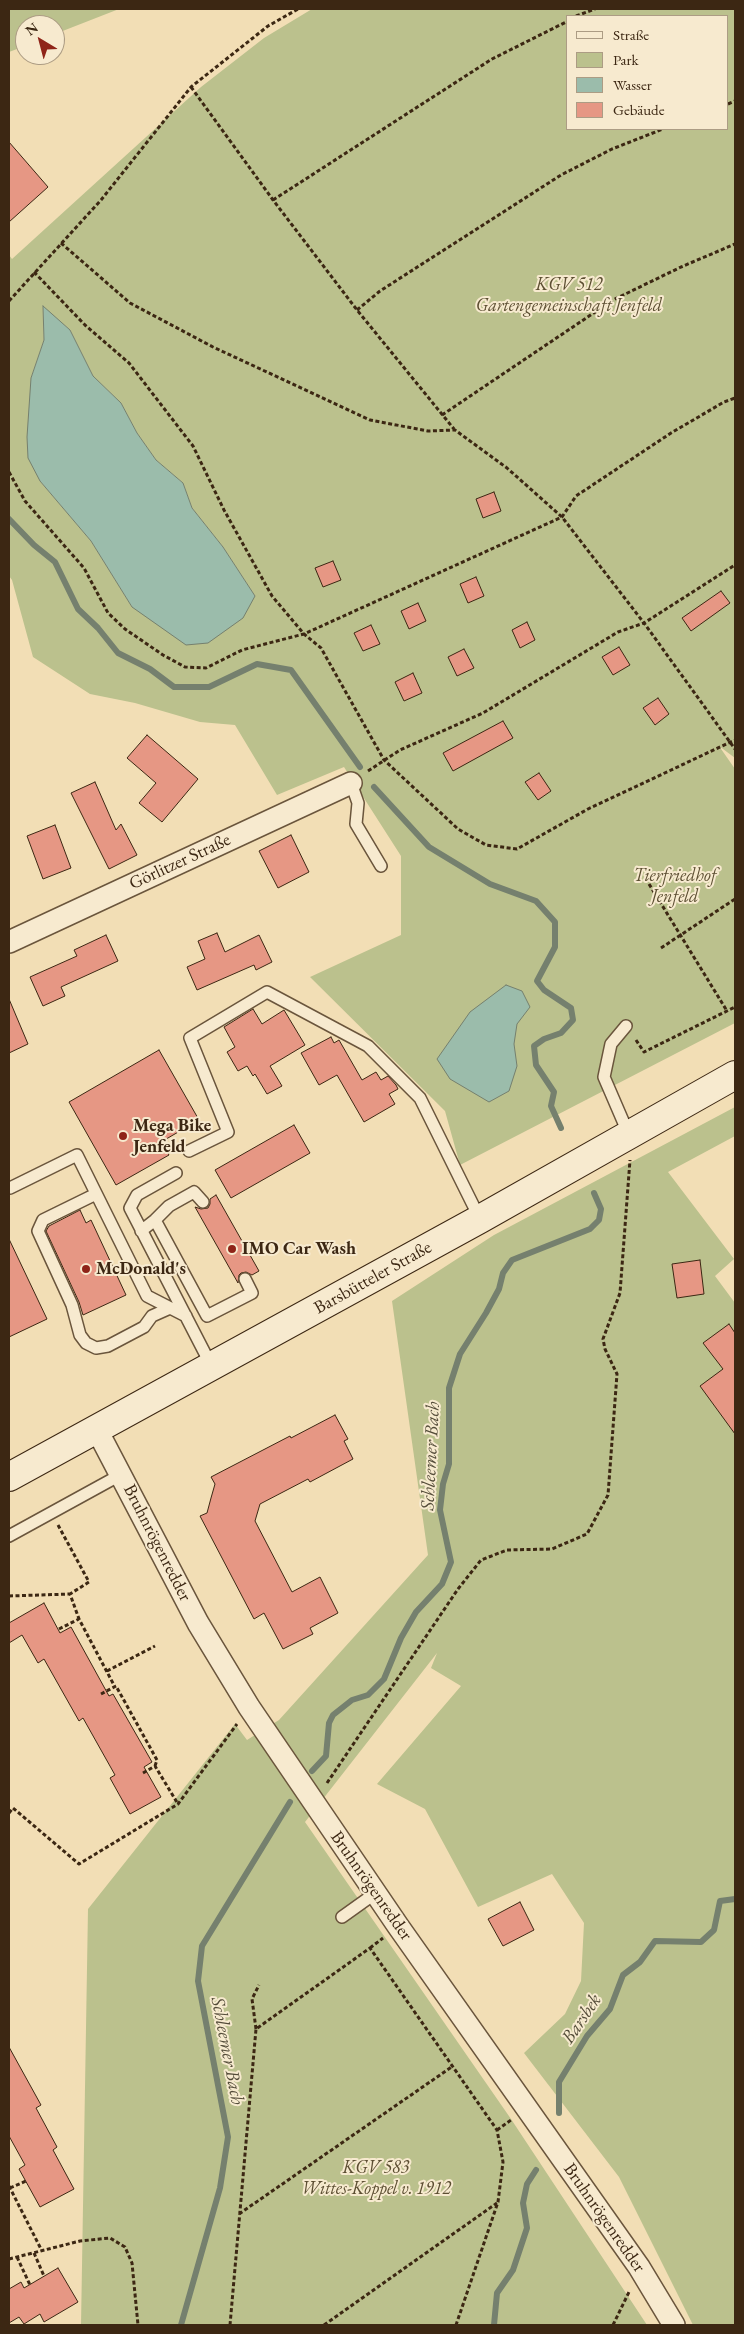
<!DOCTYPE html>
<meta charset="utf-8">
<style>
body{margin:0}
#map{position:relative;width:744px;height:2334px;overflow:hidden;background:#f2deb5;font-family:"EB Garamond",serif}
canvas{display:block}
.frame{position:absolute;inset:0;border:10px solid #3c2713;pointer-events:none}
.legend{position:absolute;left:566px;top:15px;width:162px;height:115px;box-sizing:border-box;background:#f7eacf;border:1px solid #ac9c84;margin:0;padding:6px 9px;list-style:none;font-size:15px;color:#3c2713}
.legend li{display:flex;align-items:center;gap:10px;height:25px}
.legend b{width:25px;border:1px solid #ac9c84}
.north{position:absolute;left:15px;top:15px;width:50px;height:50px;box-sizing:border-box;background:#f7eacf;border:1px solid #ac9c84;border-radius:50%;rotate:323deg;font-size:14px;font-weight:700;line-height:20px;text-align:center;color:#3c2713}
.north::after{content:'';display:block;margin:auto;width:18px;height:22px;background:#8f2418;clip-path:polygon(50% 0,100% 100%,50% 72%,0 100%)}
</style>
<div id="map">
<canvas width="744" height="2334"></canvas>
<div class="frame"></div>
<ul class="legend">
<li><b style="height:6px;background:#f7eacf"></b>Straße</li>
<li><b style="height:14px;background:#bbc18d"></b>Park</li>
<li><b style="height:14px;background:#9bbcab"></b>Wasser</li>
<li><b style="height:14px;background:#e69784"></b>Gebäude</li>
</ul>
<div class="north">N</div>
</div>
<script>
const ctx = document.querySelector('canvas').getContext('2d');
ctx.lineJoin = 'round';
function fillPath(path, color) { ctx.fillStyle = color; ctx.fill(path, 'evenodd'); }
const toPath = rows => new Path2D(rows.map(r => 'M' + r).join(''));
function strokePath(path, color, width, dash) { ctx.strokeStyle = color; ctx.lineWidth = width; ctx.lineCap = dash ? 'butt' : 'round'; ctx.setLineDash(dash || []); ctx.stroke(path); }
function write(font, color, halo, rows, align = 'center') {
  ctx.font = font + ' "EB Garamond",serif'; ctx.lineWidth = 4; ctx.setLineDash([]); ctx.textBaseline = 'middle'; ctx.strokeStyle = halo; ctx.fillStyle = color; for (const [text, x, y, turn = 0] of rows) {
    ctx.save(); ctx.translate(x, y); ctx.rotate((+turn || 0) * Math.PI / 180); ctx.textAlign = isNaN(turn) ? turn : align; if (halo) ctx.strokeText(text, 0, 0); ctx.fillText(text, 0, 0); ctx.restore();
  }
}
const green = toPath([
 [9,9,119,9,55,34,55,25,25,25,25,46,9,52],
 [312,9,735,9,735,758,719,746,735,769,735,1023,460,1165,445,1111,310,977,401,935,401,856,344,767,277,795,235,725,200,722,135,703,90,694,33,657,12,580,9,576,9,255,12,259,201,87,264,38],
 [568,16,728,16,728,129,568,129],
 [43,307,70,330,93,376,121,403,137,433,156,460,183,483,192,508,223,547,255,596,132,607,91,541,40,481,31,378,44,340],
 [735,1107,735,1136,668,1172,734,1259,715,1276,735,1303,735,2325,693,2325,619,2177,524,2053,565,2014,581,1981,584,1923,552,1874,478,1907,425,1809,377,1784,461,1686,431,1668,437,1653,305,1822,511,2119,647,2325,81,2325,88,1909,235,1724,247,1740,279,1720,428,1555,392,1301,494,1235]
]);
const water = toPath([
 [43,306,70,330,93,376,121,403,137,433,156,460,183,483,192,508,223,547,255,596,243,618,208,643,186,645,132,607,91,541,40,481,28,458,27,437,31,378,44,340,43,306],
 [506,985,522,991,530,1007,517,1024,514,1044,517,1066,509,1091,489,1102,450,1079,437,1059,470,1012,506,985]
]);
const stream = toPath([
 [9,519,34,545,55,562,78,609,98,628,118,653,150,669,174,687,209,687,257,664,291,670,360,767],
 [374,787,429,847,490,884,536,901,555,922,555,947,537,981,544,990,571,1008,573,1020,561,1033,544,1039,534,1046,536,1065,554,1092,551,1106,561,1128],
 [312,1771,326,1756,329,1723,333,1715,352,1700,368,1695,384,1679,401,1638,416,1612,442,1584,451,1562,440,1510,443,1484,449,1464,449,1388,460,1354,486,1313,499,1289,503,1273,512,1260,590,1229,599,1220,601,1209,594,1193],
 [559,2113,559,2082,587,2036,610,2009,623,1975,640,1962,655,1941,701,1942,714,1930,720,1901,735,1899],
 [181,2325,220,2188,228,2137,198,1981,202,1946,290,1802],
 [494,2325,497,2293,513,2270,527,2228,523,2203,527,2184,536,2170]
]);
const building = toPath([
 [9,142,48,187,9,222,9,142],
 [494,492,501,511,483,518,476,499,494,492],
 [333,561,341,580,323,587,315,568,333,561],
 [476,577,484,596,468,603,460,584,476,577],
 [721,591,730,603,691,631,682,618,721,591],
 [418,603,426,621,409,629,401,611,418,603],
 [527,622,535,640,520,648,512,630,527,622],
 [371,625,380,644,363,651,354,633,371,625],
 [619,647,630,665,613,675,602,657,619,647],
 [464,649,474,668,457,676,448,657,464,649],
 [413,673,422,693,404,701,395,682,413,673],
 [658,698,669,714,655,725,643,708,658,698],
 [503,721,513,738,453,771,443,753,503,721],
 [147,735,198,779,162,822,139,803,156,783,127,758,147,735],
 [539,773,551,791,538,800,525,782,539,773],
 [95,782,116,830,121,824,137,855,109,869,71,793,95,782],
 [55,825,71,868,43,879,27,836,55,825],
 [291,835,309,872,278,888,259,851,291,835],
 [217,933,225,952,259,935,272,962,256,970,254,965,197,990,187,967,205,959,198,941,217,933],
 [106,935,118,961,61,987,65,996,43,1006,30,977,77,956,74,950,106,935],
 [9,999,28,1044,9,1053,9,999],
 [253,1009,262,1024,284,1010,305,1045,270,1066,282,1086,267,1094,255,1074,253,1076,247,1066,238,1071,227,1052,235,1047,224,1027,253,1009],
 [331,1037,334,1043,339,1040,362,1080,376,1072,381,1080,388,1076,396,1085,398,1089,389,1094,395,1104,364,1122,337,1075,319,1085,301,1053,331,1037],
 [159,1050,199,1120,161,1142,169,1155,116,1185,69,1102,159,1050],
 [294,1125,310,1153,231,1198,215,1170,294,1125],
 [216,1195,259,1271,252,1275,246,1272,241,1273,239,1275,238,1283,195,1207,201,1209,208,1208,210,1204,210,1199,216,1195],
 [80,1210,86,1223,91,1220,126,1295,83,1315,79,1302,46,1231,49,1226,80,1210],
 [9,1239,47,1319,9,1337,9,1239],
 [700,1260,704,1294,677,1298,672,1264,700,1260],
 [729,1324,735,1333,735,1434,700,1386,723,1369,703,1343,729,1324],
 [335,1415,348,1439,344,1441,353,1459,310,1482,308,1479,260,1504,255,1521,292,1592,320,1577,338,1613,310,1628,313,1634,283,1649,264,1613,254,1619,200,1516,207,1513,211,1498,215,1484,211,1477,290,1436,291,1438,335,1415],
 [44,1603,60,1633,71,1627,109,1696,113,1694,152,1762,144,1767,161,1797,130,1814,110,1778,115,1775,83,1718,79,1721,44,1659,38,1663,22,1635,9,1643,9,1623,44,1603],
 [520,1902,534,1930,503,1946,488,1919,520,1902],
 [9,2047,41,2105,36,2108,57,2147,53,2150,74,2189,40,2207,19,2169,25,2165,9,2136,9,2047],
 [58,2268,78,2302,44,2322,40,2314,24,2324,19,2317,9,2323,9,2289,21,2282,24,2288,58,2268]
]);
const path = toPath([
 [576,16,595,9],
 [191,87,273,200,357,310,454,429],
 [728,104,735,101],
 [273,200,492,59,568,21],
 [61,243,130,303,213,347,370,420,428,431,455,430,507,468,562,517,644,623,735,749],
 [34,272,85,325,129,363,193,446,224,510,272,596,304,634,321,648,384,760,458,829,486,845,517,849,588,809,735,740],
 [9,301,101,200,191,87,268,26,298,9],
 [357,310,380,291,561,175,612,149,663,129],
 [442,415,613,300,681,267,735,244],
 [9,472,25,501,84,568,108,613,125,629,163,655,185,667,206,668,242,650,304,634,562,517,576,496,671,433,724,402,735,398],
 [368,771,400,750,483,713,618,632,644,623,735,565],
 [649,884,727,1011],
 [661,948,735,899],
 [636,1040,644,1052,735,1007],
 [58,1525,89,1582,70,1594],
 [9,1596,70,1594,79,1619],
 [59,1629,79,1619,115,1687],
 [107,1671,155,1646],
 [101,1694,116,1686,157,1760,155,1766],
 [143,1773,155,1766,178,1804],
 [327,1783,458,1589,481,1560,507,1550,552,1549,587,1534,608,1495,617,1374,605,1349,603,1339,620,1293,630,1160],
 [9,1813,13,1808,79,1864,178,1804,237,1724],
 [370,1948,383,1938],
 [256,2029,252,1999,259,1985],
 [497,2130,511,2120],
 [9,2186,42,2251],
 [10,2188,26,2181],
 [239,2214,453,2066],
 [34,2253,44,2276],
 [17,2257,30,2285],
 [9,2259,80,2241,110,2238,125,2247,132,2263,138,2325],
 [230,2325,256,2029,370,1948,497,2130,503,2162,498,2202,456,2325],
 [324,2325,497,2203],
 [613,2325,629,2292]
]);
const service = toPath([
 [351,783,358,803,356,824,381,866],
 [626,1026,611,1044,604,1077,629,1135],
 [189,1151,228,1132,190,1038,267,992,368,1046,420,1098,480,1219],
 [176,1173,137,1195,130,1208,212,1367],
 [10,1188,77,1155,147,1296,186,1316],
 [96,1194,43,1220,38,1231,72,1305,80,1335,86,1343,96,1348,108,1346,144,1327,152,1316,170,1308],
 [155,1220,207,1316,252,1293,245,1279],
 [141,1231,155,1220,169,1206,194,1192,203,1202],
 [9,1536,122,1474],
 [342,1917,377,1892]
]);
const minor = toPath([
 [9,942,351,783],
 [97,1430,198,1623,249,1707,398,1926,639,2267,674,2325]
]);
const secondary = toPath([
 [9,1477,480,1219,735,1075]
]);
const markers = [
 [123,1136,5,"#8f2418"],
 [232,1249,5,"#8f2418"],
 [86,1269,5,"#8f2418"]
];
const parkNames = [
 ["KGV 512",569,285],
 ["Gartengemeinschaft Jenfeld",569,306],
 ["Tierfriedhof",675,876],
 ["Jenfeld",675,897],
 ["KGV 583",376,2168],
 ["Wittes-Koppel v. 1912",376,2189]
];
const streetNames = [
 ["Görlitzer Straße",180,862,-25],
 ["Barsbütteler Straße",373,1278,-29],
 ["Bruhnrögenredder",157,1543,63],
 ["Bruhnrögenredder",371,1886,55],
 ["Bruhnrögenredder",604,2218,55]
];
const poiNames = [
 ["Mega Bike",133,1126],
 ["Jenfeld",133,1147],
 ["IMO Car Wash",242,1249],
 ["McDonald's",96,1269]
];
const waterNames = [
 ["Schleemer Bach",431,1456,-87],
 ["Barsbek",582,2019,-56],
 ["Schleemer Bach",227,2051,79]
];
fillPath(green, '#bbc18d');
fillPath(water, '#9bbcab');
strokePath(water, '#75806e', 1);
strokePath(stream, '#75806e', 6);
fillPath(building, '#e69784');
strokePath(building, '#3c2713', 1);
strokePath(service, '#6a553c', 14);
strokePath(minor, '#6a553c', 24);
strokePath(secondary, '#3c2713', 30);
strokePath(path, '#3c2713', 3, [4, 2.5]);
strokePath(service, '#f7eacf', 11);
strokePath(minor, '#f7eacf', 21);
strokePath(secondary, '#f7eacf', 28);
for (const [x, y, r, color] of markers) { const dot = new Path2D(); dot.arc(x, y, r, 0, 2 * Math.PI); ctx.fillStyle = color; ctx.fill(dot); strokePath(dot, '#f7eacf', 2); }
write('italic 18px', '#5c4e32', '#f7eacf', parkNames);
write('18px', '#3c2713', '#f7eacf', streetNames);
write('bold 18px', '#3c2713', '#f7eacf', poiNames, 'left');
write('italic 19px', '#544c39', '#f7eacf', waterNames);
</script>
